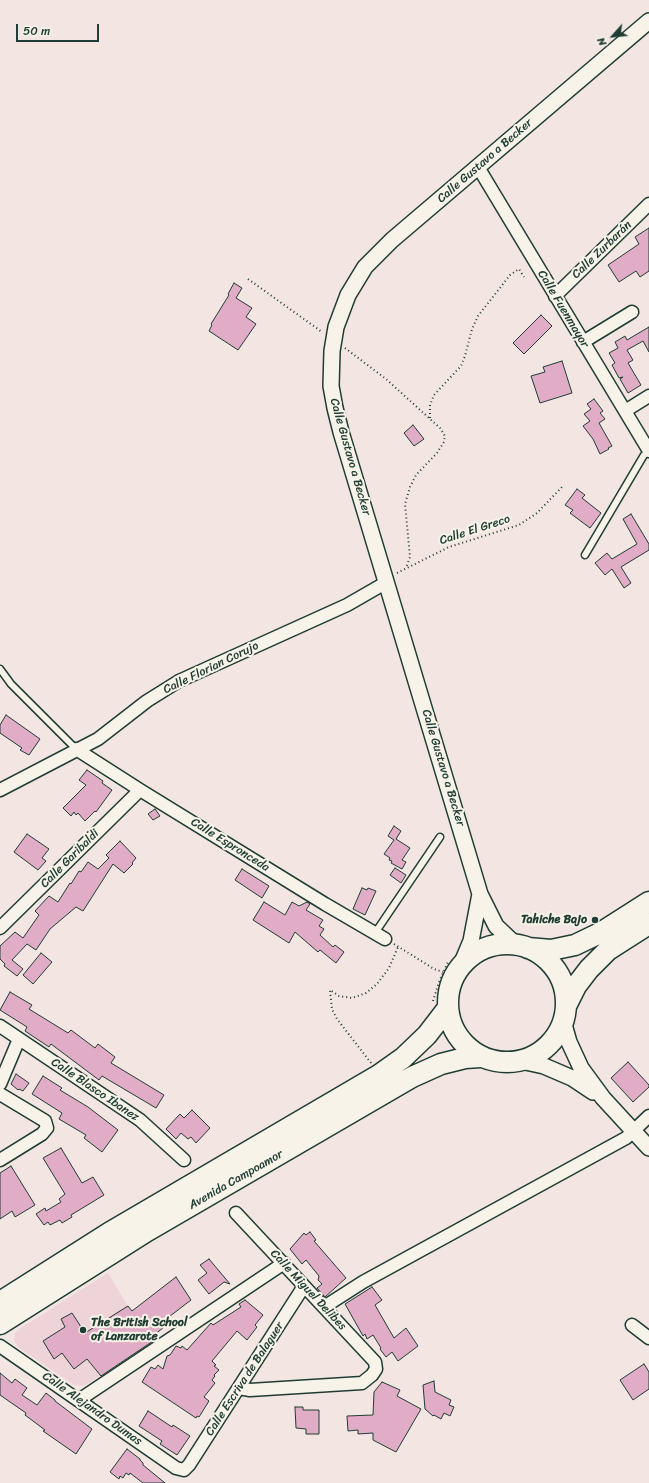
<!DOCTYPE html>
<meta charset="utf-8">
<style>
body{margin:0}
#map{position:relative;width:649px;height:1483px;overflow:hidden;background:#f3e5e1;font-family:Sriracha,sans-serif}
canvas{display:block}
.north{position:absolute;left:593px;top:16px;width:40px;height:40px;-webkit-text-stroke:3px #f7f3e8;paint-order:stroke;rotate:243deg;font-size:11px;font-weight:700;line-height:16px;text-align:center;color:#1f3d34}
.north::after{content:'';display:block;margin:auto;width:14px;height:18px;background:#1f3d34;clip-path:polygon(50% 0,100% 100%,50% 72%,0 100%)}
.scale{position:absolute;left:16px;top:24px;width:83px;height:18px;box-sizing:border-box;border:2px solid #1f3d34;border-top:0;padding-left:5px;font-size:12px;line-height:14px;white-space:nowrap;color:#1f3d34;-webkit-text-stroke:3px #f7f3e8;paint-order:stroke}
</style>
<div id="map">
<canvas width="649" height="1483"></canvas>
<div class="north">N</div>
<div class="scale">50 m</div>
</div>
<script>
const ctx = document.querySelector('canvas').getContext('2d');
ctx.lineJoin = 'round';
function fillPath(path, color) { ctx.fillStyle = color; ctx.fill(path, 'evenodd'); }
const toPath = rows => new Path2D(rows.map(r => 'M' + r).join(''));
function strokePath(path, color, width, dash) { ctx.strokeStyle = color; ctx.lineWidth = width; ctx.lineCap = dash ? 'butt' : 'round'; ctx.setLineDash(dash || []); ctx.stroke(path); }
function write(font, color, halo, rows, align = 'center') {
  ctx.font = font + ' Sriracha,sans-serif'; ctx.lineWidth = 4; ctx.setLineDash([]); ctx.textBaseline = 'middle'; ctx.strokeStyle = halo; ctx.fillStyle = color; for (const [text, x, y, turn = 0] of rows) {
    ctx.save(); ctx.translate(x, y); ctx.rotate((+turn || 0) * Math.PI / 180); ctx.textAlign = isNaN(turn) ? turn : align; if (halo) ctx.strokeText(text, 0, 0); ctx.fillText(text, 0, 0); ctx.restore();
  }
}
const built = toPath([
 [108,1273,128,1306,156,1339,89,1383,82,1386,74,1385,18,1347,14,1341,15,1333,19,1329]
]);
const building = toPath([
 [649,228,649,271,640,277,636,271,619,282,608,265,639,244,635,237,649,228],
 [234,283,242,288,236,298,252,308,246,317,256,324,238,350,209,331,212,325,211,324,229,295,228,294,234,283],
 [541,315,552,326,524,354,513,343,541,315],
 [649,327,649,352,643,341,627,350,633,360,628,363,641,385,628,393,620,379,623,377,619,378,612,365,615,363,609,353,618,348,615,342,625,336,627,340,649,327],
 [562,361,572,393,540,403,531,376,545,372,543,367,562,361],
 [594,399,603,411,600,413,605,419,599,423,612,446,608,448,609,449,600,454,593,439,583,426,590,421,584,414,591,409,587,404,594,399],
 [413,425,424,439,414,446,404,433,413,425],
 [577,489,585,495,582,498,601,513,590,528,570,513,573,510,565,505,577,489],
 [631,514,649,544,649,550,621,567,631,583,624,588,612,569,605,575,595,563,607,553,612,559,637,544,623,519,631,514],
 [6,715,40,739,29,755,20,750,22,748,0,733,0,725,6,715],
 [87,770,103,781,102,783,112,790,96,812,95,811,85,821,78,813,76,815,74,812,71,816,63,808,86,785,79,780,87,770],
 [155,809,160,816,153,820,148,814,155,809],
 [394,826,401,831,396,839,410,848,402,860,406,862,402,869,391,863,392,861,389,860,390,858,384,854,394,840,388,836,394,826],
 [27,834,49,849,42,858,46,861,38,870,14,852,27,834],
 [120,841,136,858,132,863,133,864,124,873,113,864,83,911,76,907,50,929,36,950,27,944,12,960,23,969,17,976,4,966,5,964,0,959,0,946,15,932,23,938,39,915,35,911,49,896,58,902,70,883,71,884,79,871,81,872,88,862,98,869,109,858,106,855,120,841],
 [395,868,406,875,401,883,390,875,395,868],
 [242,869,269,886,262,898,235,880,242,869],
 [362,888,367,890,368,888,376,891,365,915,353,909,362,888],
 [264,902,285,915,292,902,299,906,307,902,310,904,306,910,323,920,319,926,324,929,320,935,333,947,335,945,344,952,336,963,320,950,318,952,295,932,289,943,253,920,264,902],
 [41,953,52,962,33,984,23,975,41,953],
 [10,992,32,1005,29,1009,68,1033,71,1030,95,1048,98,1044,115,1057,111,1063,164,1095,156,1108,102,1076,99,1080,51,1044,49,1047,25,1031,27,1027,0,1010,10,992],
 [628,1062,649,1085,649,1087,633,1102,611,1078,628,1062],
 [16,1074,29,1083,23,1091,19,1089,18,1090,11,1084,16,1074],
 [43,1076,62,1088,60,1090,88,1107,118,1130,102,1152,84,1138,86,1135,59,1119,62,1113,32,1094,43,1076],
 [192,1110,210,1128,196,1143,191,1137,188,1139,181,1133,176,1139,166,1129,180,1114,184,1118,192,1110],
 [61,1148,82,1183,93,1177,104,1195,71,1215,72,1217,62,1223,60,1220,50,1225,48,1222,44,1225,36,1214,45,1208,46,1211,61,1202,59,1199,65,1194,43,1158,61,1148],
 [11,1166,35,1205,15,1217,12,1211,0,1219,0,1173,11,1166],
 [310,1232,316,1240,314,1241,346,1278,325,1297,317,1288,322,1284,318,1280,319,1276,306,1260,302,1264,290,1249,304,1233,306,1235,310,1232],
 [209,1259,230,1284,224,1282,209,1294,198,1280,207,1273,200,1265,209,1259],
 [176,1277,191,1300,161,1323,164,1327,153,1336,156,1339,101,1376,87,1359,74,1369,62,1353,54,1359,43,1341,65,1327,61,1319,72,1313,85,1333,128,1306,132,1311,176,1277],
 [372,1287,382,1300,375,1305,394,1338,406,1328,418,1346,398,1361,392,1352,386,1357,380,1349,381,1348,373,1335,367,1339,365,1334,363,1336,345,1304,372,1287],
 [245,1300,263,1315,255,1325,257,1327,247,1340,237,1331,212,1361,216,1365,214,1366,219,1370,214,1375,215,1376,212,1380,215,1383,204,1397,209,1401,199,1417,197,1416,196,1418,142,1382,151,1367,155,1369,158,1365,163,1369,167,1356,170,1355,176,1346,181,1348,182,1346,187,1350,211,1323,213,1325,241,1307,239,1304,245,1300],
 [644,1364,649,1372,649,1389,633,1400,620,1380,644,1364],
 [0,1373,12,1383,15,1379,27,1388,22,1395,37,1405,46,1393,55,1400,55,1401,92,1429,76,1454,43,1431,45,1430,25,1415,26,1413,0,1395,0,1373],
 [434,1381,435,1392,451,1400,449,1405,454,1407,450,1416,444,1413,441,1419,434,1415,433,1416,425,1409,423,1385,434,1381],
 [382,1382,400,1390,397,1396,421,1409,396,1452,373,1440,373,1433,358,1434,358,1430,348,1431,347,1416,373,1415,374,1392,382,1382],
 [295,1407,303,1407,303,1410,319,1410,319,1434,306,1434,306,1429,296,1428,295,1407],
 [148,1411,172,1427,173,1425,190,1436,177,1455,160,1444,162,1441,139,1426,148,1411],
 [127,1449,140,1459,140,1460,143,1463,143,1465,165,1483,143,1483,130,1473,129,1475,126,1473,123,1478,120,1476,119,1479,110,1472,127,1449]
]);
const path = toPath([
 [248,279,322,332],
 [345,348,386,379,440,428,445,436,444,442,437,453,416,475,410,487,405,504,410,557,406,568],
 [430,418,430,405,434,395,461,366,465,356,472,329,478,316,510,275,519,269,524,277],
 [397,573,449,547,519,525,537,513,563,486],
 [394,944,434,969,443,972],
 [433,1001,439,982,448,962],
 [371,1063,337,1019,332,1009,330,990,339,996,352,998,366,993,377,984,389,968,398,947]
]);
const service = toPath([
 [585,555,644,455,649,452],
 [0,669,11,684,76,749],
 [375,933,440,837]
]);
const minor = toPath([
 [478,167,649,451],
 [555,296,649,204],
 [583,342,632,312],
 [625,411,649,396],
 [76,749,140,790,325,904,385,939],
 [0,790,98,739,147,701,179,681,347,605,387,582],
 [0,928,140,790],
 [0,1026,140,1120,184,1160],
 [0,1084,19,1039],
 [0,1094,45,1121,47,1128,42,1134,0,1160],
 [236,1213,375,1362,376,1369,372,1375,362,1383,250,1390,239,1388],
 [324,1307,363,1282,626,1138,649,1116],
 [632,1325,649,1338],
 [0,1346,176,1468,184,1470,189,1465,304,1286],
 [79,1400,284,1263]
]);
const tertiary = toPath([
 [515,944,496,926,480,894,341,432,335,408,331,386,332,351,336,327,348,295,365,267,392,240,649,21],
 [461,965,471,941,480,894],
 [563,1021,569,1042,581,1068,603,1098,649,1148],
 [521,1061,544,1066,572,1078,593,1092]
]);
const trunk = toPath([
 '448 1003a59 59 0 1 1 118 0a59 59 0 1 1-118 0Z',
 [528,948,551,950,575,945,602,932,649,902],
 [566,1006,576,986,589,969,608,950,649,924],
 [0,1302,109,1233,379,1075,403,1058,427,1035,447,1009],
 [0,1324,147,1231,412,1077,441,1064,465,1058,480,1057]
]);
const markers = [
 [595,920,4,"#1f3d34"],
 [83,1330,4,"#1f3d34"]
];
const streetNames = [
 ["Calle Gustavo a Becker",485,161,-41],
 ["Calle Zurbarán",602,250,-44],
 ["Calle Fuenmayor",563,309,59],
 ["Calle Gustavo a Becker",350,457,74],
 ["Calle El Greco",475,530,-18],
 ["Calle Florian Corujo",211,668,-26],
 ["Calle Gustavo a Becker",443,768,73],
 ["Calle Espronceda",230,845,32],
 ["Calle Garibaldi",70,859,-45],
 ["Calle Blasco Ibanez",95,1090,34],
 ["Avenida Campoamor",236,1180,-30],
 ["Calle Miguel Delibes",308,1290,47],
 ["Calle Escriva de Balaguer",245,1379,-57],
 ["Calle Alejandro Dumas",92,1409,35]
];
const poiNames = [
 ["Tahiche Bajo",587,920],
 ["The British School",91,1323,"left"],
 ["of Lanzarote",91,1337,"left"]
];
fillPath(built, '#eed4d9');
fillPath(building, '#e1acc5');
strokePath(building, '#1f3d34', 1);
strokePath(service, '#1f3d34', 9);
strokePath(minor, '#1f3d34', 15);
strokePath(tertiary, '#1f3d34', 18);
strokePath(trunk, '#1f3d34', 23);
strokePath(path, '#1f3d34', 2, [1, 3]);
strokePath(service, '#f7f3e8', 6);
strokePath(minor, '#f7f3e8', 12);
strokePath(tertiary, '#f7f3e8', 15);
strokePath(trunk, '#f7f3e8', 20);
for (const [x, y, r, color] of markers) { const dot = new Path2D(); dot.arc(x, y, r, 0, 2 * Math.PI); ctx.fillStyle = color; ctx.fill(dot); strokePath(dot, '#f7f3e8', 1.5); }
write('12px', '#1f3d34', '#f7f3e8', streetNames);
write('bold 12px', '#1f3d34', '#f7f3e8', poiNames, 'right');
</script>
